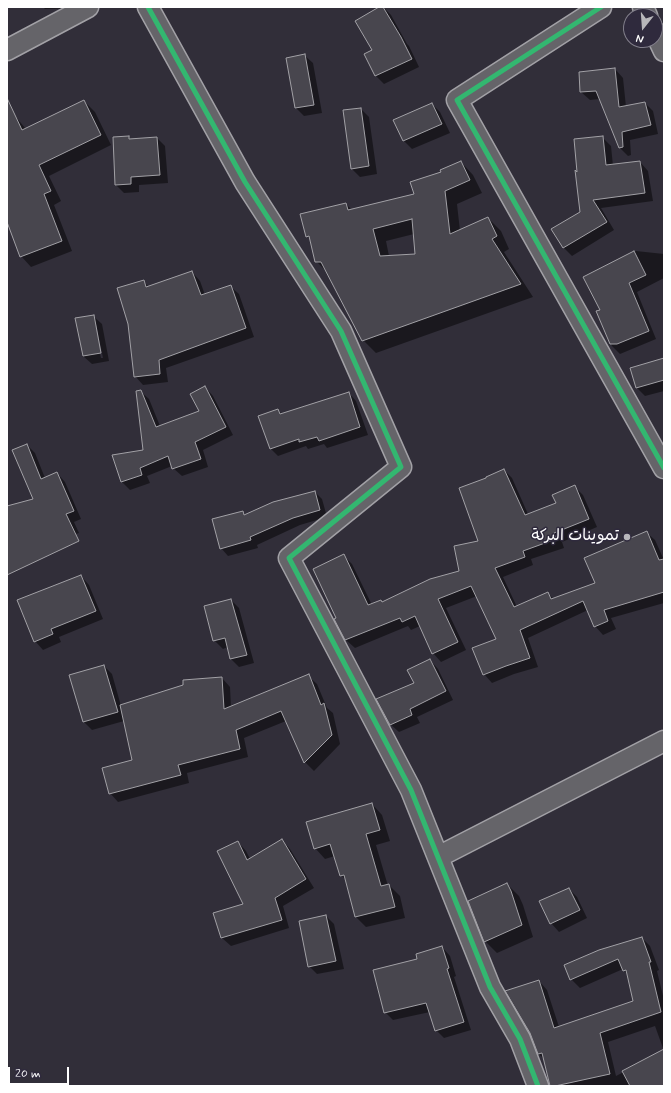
<!DOCTYPE html>
<meta charset="utf-8">
<style>
body{margin:0}
#map{position:relative;width:671px;height:1093px;overflow:hidden;background:#312e39;font-family:Mynerve,sans-serif}
canvas{display:block}
.frame{position:absolute;inset:0;border:8px solid #fff;pointer-events:none}
.north{position:absolute;left:623px;top:8px;width:40px;height:40px;box-sizing:border-box;background:#2f2a3d;border:1px solid #827f8b;border-radius:50%;rotate:197deg;font-size:11px;font-weight:700;line-height:16px;text-align:center;color:#fff}
.north::after{content:'';display:block;margin:auto;width:14px;height:18px;background:#b7b6ba;clip-path:polygon(50% 0,100% 100%,50% 72%,0 100%)}
.scale{position:absolute;left:8px;top:1067px;width:61px;height:18px;box-sizing:border-box;border:2px solid #fff;border-top:0;padding-left:5px;font-size:12px;line-height:14px;white-space:nowrap;color:#fff;-webkit-text-stroke:3px #2f2a3d;paint-order:stroke}
</style>
<div id="map">
<canvas width="671" height="1093"></canvas>
<div class="frame"></div>
<div class="north">N</div>
<div class="scale">20 m</div>
</div>
<script>
const ctx = document.querySelector('canvas').getContext('2d');
ctx.lineJoin = 'round';
function fillPath(path, color) { ctx.fillStyle = color; ctx.fill(path, 'evenodd'); }
const toPath = rows => new Path2D(rows.map(r => 'M' + r).join(''));
function strokePath(path, color, width, dash) { ctx.strokeStyle = color; ctx.lineWidth = width; ctx.lineCap = dash ? 'butt' : 'round'; ctx.setLineDash(dash || []); ctx.stroke(path); }
function write(font, color, halo, rows, align = 'center') {
  ctx.font = font + ' Mynerve,"Playpen Sans Arabic",sans-serif'; ctx.lineWidth = 3; ctx.setLineDash([]); ctx.textBaseline = 'middle'; ctx.strokeStyle = halo; ctx.fillStyle = color; for (const [text, x, y, turn = 0] of rows) {
    ctx.save(); ctx.translate(x, y); ctx.rotate((+turn || 0) * Math.PI / 180); ctx.textAlign = isNaN(turn) ? turn : align; if (halo) ctx.strokeText(text, 0, 0); ctx.fillText(text, 0, 0); ctx.restore();
  }
}
const shadow = toPath([
 [43,7,86,7,86,8,45,9],
 [381,7,383,7,391,15,407,44,409,46,419,67,384,84,376,76,373,51],
 [304,55,313,63,322,113,304,116,296,108,287,58],
 [615,69,623,78,626,107,645,103,653,111,658,134,630,140,631,155,628,156,620,148,600,99,590,100,581,92,580,72],
 [84,101,95,112,111,145,49,176,61,201,54,205,72,251,31,267,21,256,9,225,7,227,7,120,15,116,26,129],
 [432,104,440,112,450,133,412,149,404,141,395,120],
 [361,109,369,117,377,174,360,177,351,168],
 [602,137,611,146,613,166,640,162,648,171,653,201,601,208,614,230,572,256,564,248,553,230,581,212,578,174],
 [129,138,131,140,157,138,165,146,168,183,139,185,139,192,124,193,116,185],
 [461,162,473,175,482,193,457,204,460,231,488,218,501,231,509,249,504,252,533,297,376,353,363,340,329,274,316,261,311,240,307,236,346,204,352,210,415,195,442,172],
 [414,234,417,255,389,256,386,241],
 [636,251,664,254,664,278,637,292,656,339,620,354,612,346,598,312,601,310,584,277],
 [192,272,200,281,205,295,230,286,239,294,254,337,166,368,168,382,143,385,135,376,144,282,149,287],
 [93,316,102,324,109,361,92,364,83,356],
 [94,324,96,324,103,358,101,358],
 [664,364,664,391,645,396,637,388,631,368],
 [205,387,213,396,233,435,203,450,208,467,182,476,173,468,172,466,147,476,150,483,130,490,122,482,113,456,144,451,140,391,149,399,160,426,200,412],
 [349,393,356,401,368,435,327,448,324,444,308,449,306,446,278,456,270,448,278,410,283,415],
 [27,445,35,453,45,478,57,473,65,482,81,519,74,522,79,533,7,554,7,507,34,499],
 [504,470,512,478,528,514,558,504,574,486,583,495,597,527,562,542,564,548,531,559,533,565,503,577,517,607,547,593,554,599,597,584,646,532,655,540,664,560,664,603,611,618,616,629,603,635,595,626,588,610,528,638,538,667,514,674,492,683,484,674,498,639,477,596,446,608,466,650,441,662,433,653,420,626,411,630,408,626,355,648,346,640,336,620,338,619,343,555,352,564,372,605,382,603,461,572,480,542,488,479],
 [315,492,322,499,327,517,300,525,257,545,258,548,228,556,221,548,242,512,246,515],
 [81,576,89,585,103,619,59,637,61,642,43,650,35,641],
 [231,600,239,608,254,663,239,667,231,659,228,647,223,649,214,640],
 [430,660,438,669,453,700,417,717,420,723,399,732,390,724],
 [104,666,112,674,121,706,222,678,230,687,231,707,308,676,317,684,327,708,333,713,340,744,314,771,305,762,286,721,244,738,248,757,187,773,189,783,118,802,110,793,133,760,124,721,92,730,84,722,70,676],
 [372,804,382,815,390,841,376,845,388,886,389,885,400,896,405,918,366,927,356,917,346,880,341,875,335,856,325,859,315,848],
 [282,840,290,849,314,888,283,906,289,928,231,946,222,938,214,913,244,904,238,842,246,851,250,859],
 [507,884,519,896,523,905,533,937,497,953,485,941],
 [569,889,577,897,587,918,559,932,551,923],
 [326,916,334,924,344,969,317,974,309,966],
 [642,938,650,946,659,970,657,971,664,1000,664,1086,552,1086,545,1060,539,1054,539,981,547,990,559,1027,634,1002,628,975,623,969,580,988,571,979],
 [655,1026,664,1051,616,1076,608,1042],
 [442,947,450,956,456,976,454,977,471,1030,444,1038,436,1030,430,1012,393,1020,385,1012,419,960]
]);
const building = toPath([
 [379,7,383,7,401,37,412,59,375,76,364,54,372,50,355,21,379,7],
 [305,54,314,105,295,108,286,58,305,54],
 [615,68,619,107,645,102,651,125,622,132,623,147,619,148,596,91,580,92,579,72,615,68],
 [7,98,22,130,84,100,101,135,39,165,51,191,44,194,62,241,20,257,7,222,7,98],
 [432,103,442,124,403,141,393,120,432,103],
 [361,108,369,166,351,169,343,110,361,108],
 [129,136,129,139,157,137,160,175,131,177,131,184,115,185,113,137,129,136],
 [603,136,606,165,640,161,645,193,593,200,607,222,563,248,551,229,580,212,575,170,577,172,574,139,603,136],
 [461,161,470,180,445,191,450,234,488,217,497,236,492,239,521,284,362,341,321,262,315,262,309,236,306,237,300,214,346,203,348,210,414,194,410,182,441,172,440,170,461,161],
 [412,219,415,254,380,256,373,229,412,219],
 [634,251,646,275,629,283,649,331,617,344,610,344,596,311,600,310,583,277,634,251],
 [192,271,201,295,231,285,246,328,159,360,160,374,134,377,128,324,117,288,144,280,146,287,192,271],
 [94,315,101,353,83,356,75,318,94,315],
 [664,358,664,380,636,388,630,368,664,358],
 [205,386,226,427,195,442,201,459,172,469,168,456,140,468,142,475,121,482,112,455,143,450,136,391,141,390,156,427,199,411,190,394,205,386],
 [349,392,360,427,319,441,317,437,299,442,299,439,270,449,258,416,278,409,280,414,349,392],
 [27,444,41,479,57,472,74,511,66,514,79,541,7,575,7,506,33,499,12,450,27,444],
 [504,469,525,515,556,503,552,495,575,485,589,519,554,533,556,539,523,551,525,557,495,568,514,607,548,592,551,599,595,583,584,558,647,531,659,560,664,559,664,592,604,610,608,621,594,627,583,601,520,630,530,658,506,666,483,675,472,648,496,639,471,586,438,599,458,642,432,654,415,616,402,622,400,618,345,640,334,619,336,618,313,569,344,554,368,605,381,600,382,602,430,579,459,571,454,546,478,541,459,488,486,478,486,477,504,469],
 [315,491,320,510,293,518,250,537,251,540,220,549,212,519,243,511,244,515,273,502,315,491],
 [81,575,96,611,51,629,53,634,34,642,17,600,81,575],
 [231,599,247,655,230,659,225,638,213,641,204,606,231,599],
 [430,659,446,691,410,709,412,715,390,725,376,699,414,683,407,670,430,659],
 [104,665,118,712,83,722,69,675,104,665],
 [309,674,321,705,324,703,332,735,304,763,281,711,236,730,240,749,178,765,181,775,109,794,102,768,132,760,120,705,183,685,183,680,222,677,224,709,309,674],
 [372,803,380,830,366,834,381,886,389,884,395,907,355,917,344,875,340,876,330,844,314,849,306,822,372,803],
 [282,839,306,879,275,898,282,920,221,938,213,913,243,904,217,851,238,841,247,860,282,839],
 [507,883,511,891,522,925,484,942,468,901,507,883],
 [569,888,580,910,550,924,539,901,569,888],
 [326,915,336,961,308,967,299,921,326,915],
 [642,937,651,962,649,962,661,1012,600,1033,610,1074,555,1086,550,1086,542,1053,538,1054,530,1033,505,991,539,980,554,1028,633,1001,626,970,623,971,618,959,570,980,564,965,599,950,642,937],
 [442,946,449,968,447,969,464,1022,435,1031,426,1003,384,1013,373,970,417,959,416,954,442,946],
 [664,1049,664,1086,630,1086,622,1071,664,1049]
]);
const minor = toPath([
 [148,7,245,182,341,331,401,467,289,558,411,790,490,987,520,1039,538,1086],
 [601,7,457,100,664,468],
 [643,7,647,16],
 [655,32,664,51],
 [7,50,88,7],
 [438,857,664,741]
]);
const cycleway = toPath([
 [148,7,245,182,341,331,401,467,289,558,411,790,490,987,520,1039,538,1086],
 [601,7,457,100,664,468]
]);
const markers = [
 [627,537,4,"#b7b6ba"]
];
const poiNames = [
 ["تموينات البركة",619,537]
];
fillPath(shadow, '#0007');
fillPath(building, '#48464e');
strokePath(building, '#a2a1a6', 1);
strokePath(minor, '#a2a1a6', 23);
strokePath(minor, '#656469', 20);
strokePath(cycleway, '#33b770', 5);
for (const [x, y, r, color] of markers) { const dot = new Path2D(); dot.arc(x, y, r, 0, 2 * Math.PI); ctx.fillStyle = color; ctx.fill(dot); strokePath(dot, '#2f2a3d', 1.5); }
write('16px', '#fff', '#2f2a3d', poiNames, 'right');
</script>
